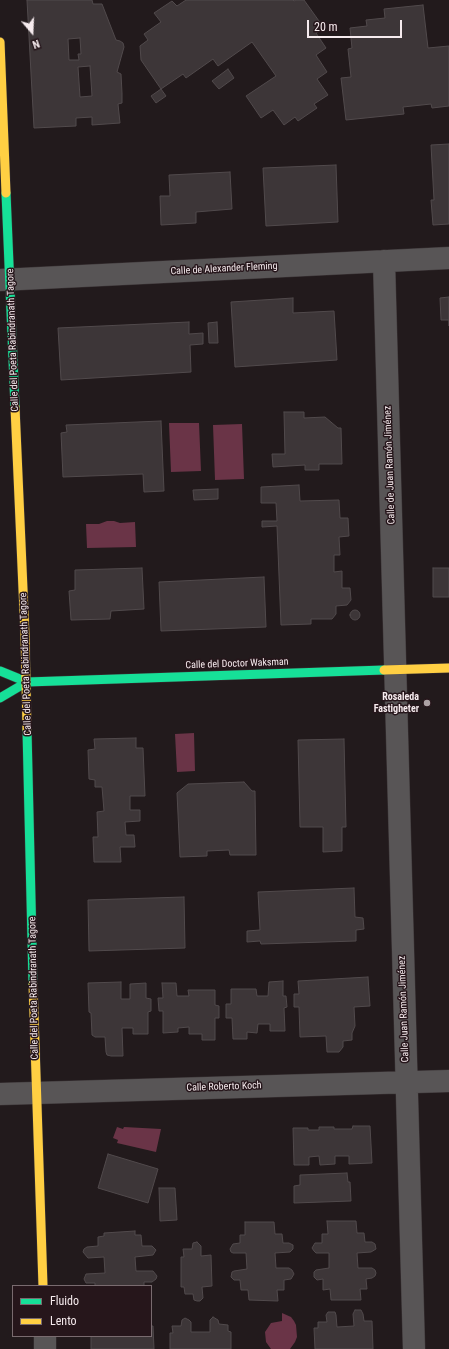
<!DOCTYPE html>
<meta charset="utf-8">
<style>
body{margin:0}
#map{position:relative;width:449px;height:1349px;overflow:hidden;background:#221a1c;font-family:"Roboto Condensed",sans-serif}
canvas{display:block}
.legend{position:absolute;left:12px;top:1285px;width:140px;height:52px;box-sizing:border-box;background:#26161b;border:1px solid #796b6f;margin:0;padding:5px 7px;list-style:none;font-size:12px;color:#f6ebee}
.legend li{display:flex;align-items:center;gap:8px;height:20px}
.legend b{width:20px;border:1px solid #796b6f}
.north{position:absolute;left:12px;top:12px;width:40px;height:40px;-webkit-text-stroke:3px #26161b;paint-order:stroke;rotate:161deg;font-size:11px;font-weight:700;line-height:16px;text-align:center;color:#f6ebee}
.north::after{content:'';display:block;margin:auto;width:14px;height:18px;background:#f6ebee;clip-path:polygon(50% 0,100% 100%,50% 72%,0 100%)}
.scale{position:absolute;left:307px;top:20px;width:95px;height:18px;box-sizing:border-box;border:2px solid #f6ebee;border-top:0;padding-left:5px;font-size:12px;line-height:14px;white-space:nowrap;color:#f6ebee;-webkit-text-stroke:3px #26161b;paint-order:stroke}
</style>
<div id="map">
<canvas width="449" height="1349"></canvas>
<ul class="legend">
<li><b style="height:5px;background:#16e098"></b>Fluido</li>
<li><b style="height:5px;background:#ffcf43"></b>Lento</li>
</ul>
<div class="north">N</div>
<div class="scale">20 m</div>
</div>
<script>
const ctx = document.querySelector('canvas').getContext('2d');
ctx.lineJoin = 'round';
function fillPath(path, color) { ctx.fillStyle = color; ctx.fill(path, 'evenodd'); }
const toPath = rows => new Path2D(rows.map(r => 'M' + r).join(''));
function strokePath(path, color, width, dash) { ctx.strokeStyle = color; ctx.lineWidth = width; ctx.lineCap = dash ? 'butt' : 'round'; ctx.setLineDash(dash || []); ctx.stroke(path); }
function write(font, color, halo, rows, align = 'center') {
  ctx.font = font + ' "Roboto Condensed",sans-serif'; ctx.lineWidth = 3; ctx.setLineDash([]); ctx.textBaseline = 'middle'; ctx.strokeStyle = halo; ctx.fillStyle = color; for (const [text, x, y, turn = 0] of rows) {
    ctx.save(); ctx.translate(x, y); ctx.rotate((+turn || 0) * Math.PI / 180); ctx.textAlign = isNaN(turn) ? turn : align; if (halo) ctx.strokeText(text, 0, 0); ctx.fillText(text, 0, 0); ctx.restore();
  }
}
const water = toPath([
 [169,423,199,423,201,471,171,472],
 [242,424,244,479,215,480,213,425],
 [107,521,114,521,120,523,135,522,136,547,87,548,86,524,99,524],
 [194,733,195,771,177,772,175,734],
 [117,1127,123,1129,124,1127,161,1129,156,1152,117,1143,118,1140,113,1138],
 [282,1313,291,1317,294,1321,296,1325,297,1337,295,1342,290,1349,271,1349,266,1342,265,1332,271,1323,282,1321]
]);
const building = toPath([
 [27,0,92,0,93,4,102,4,116,40,120,41,123,43,124,47,117,72,121,74,122,93,122,103,118,104,120,123,92,125,92,117,76,118,76,126,34,128,27,0],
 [80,38,81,54,78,54,79,60,69,60,68,39,80,38],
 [90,66,92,96,80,97,78,67,90,66],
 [186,0,293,0,294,1,296,0,304,0,324,28,316,33,326,48,316,55,327,72,317,79,328,95,314,104,317,108,298,121,295,117,284,125,273,110,261,118,246,96,276,76,252,42,218,66,213,59,186,78,183,74,161,89,141,60,140,46,148,40,144,34,161,22,154,13,172,1,177,6,186,0],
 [423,5,428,48,449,46,449,106,432,108,431,104,403,107,404,114,346,120,341,78,351,77,348,49,352,48,350,28,367,26,366,20,385,18,384,9,423,5],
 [228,69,234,78,219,89,212,81,228,69],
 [161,89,166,96,156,103,151,96,161,89],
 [449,144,449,224,433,225,431,200,434,200,431,145,449,144],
 [336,165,338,222,266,226,263,168,336,165],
 [230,172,232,209,196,212,196,223,161,225,160,196,170,196,169,175,230,172],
 [449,297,449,326,449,320,441,320,440,298,449,297],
 [293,298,293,313,334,311,337,360,235,367,231,302,293,298],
 [189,322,189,334,203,333,203,344,190,345,191,372,61,380,58,328,189,322],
 [217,322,218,343,209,343,208,323,217,322],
 [284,412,304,412,304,418,325,417,338,428,341,428,342,464,319,464,319,470,305,470,305,465,273,467,272,454,285,454,284,412],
 [161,421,164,491,144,492,143,474,63,477,61,433,67,432,66,425,161,421],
 [299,485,300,501,339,500,340,518,348,518,349,536,339,537,340,555,334,555,334,572,342,571,342,588,350,588,351,600,347,605,336,606,336,614,332,619,311,619,311,624,281,625,277,526,262,527,262,521,277,521,276,503,261,503,261,487,299,485],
 [218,489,218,499,194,500,193,490,218,489],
 [142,568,144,609,111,611,110,619,71,620,69,591,75,590,75,570,142,568],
 [433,568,449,568,449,597,433,597,433,568],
 [264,577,266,627,161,631,159,582,264,577],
 '350 615a5 5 0 1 1 10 0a5 5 0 1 1-10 0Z',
 [136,738,136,748,143,748,145,796,130,796,130,810,140,810,140,821,125,822,126,835,134,835,135,847,120,847,121,862,94,862,93,837,98,837,97,812,104,811,102,787,95,787,95,780,89,779,88,750,95,749,94,739,136,738],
 [344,739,346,827,342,827,342,851,323,852,323,827,300,827,298,740,344,739],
 [244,782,252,791,255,791,256,855,230,855,229,850,207,851,207,856,180,857,177,793,188,784,244,782],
 [354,888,355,917,363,918,364,929,356,930,356,941,261,944,260,941,247,942,247,931,260,930,258,892,354,888],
 [184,897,185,948,89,951,88,900,184,897],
 [368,977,370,1006,354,1007,355,1026,352,1033,352,1040,343,1041,343,1047,339,1052,327,1052,326,1036,300,1037,299,1007,294,1007,294,994,299,994,298,981,368,977],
 [283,981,283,996,286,996,287,1007,284,1008,285,1031,270,1031,270,1024,258,1024,257,1033,247,1032,247,1039,233,1039,232,1018,226,1018,226,1004,231,1004,231,989,256,989,257,996,268,996,269,982,283,981],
 [121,982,121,999,130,999,130,984,146,983,146,998,151,999,151,1011,148,1012,148,1034,133,1034,133,1028,122,1028,123,1056,111,1056,107,1055,106,1052,105,1037,95,1037,92,1035,91,1013,89,1012,88,983,121,982],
 [162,983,176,983,177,996,189,996,188,990,215,990,215,1005,219,1006,219,1018,215,1018,215,1040,202,1040,202,1034,189,1034,189,1027,178,1028,178,1032,163,1033,163,1011,159,1011,158,998,163,998,162,983],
 [353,1126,370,1126,372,1163,349,1164,349,1156,335,1156,335,1164,320,1165,319,1156,309,1157,309,1165,294,1165,293,1128,308,1128,308,1130,319,1130,319,1127,334,1127,334,1129,352,1129,353,1126],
 [108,1154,158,1169,148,1203,98,1188,108,1154],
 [347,1173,348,1182,350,1182,351,1201,294,1203,294,1186,300,1185,300,1175,347,1173],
 [159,1188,175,1188,177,1220,160,1221,159,1188],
 [327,1221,356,1221,357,1233,364,1233,365,1242,372,1242,375,1244,376,1249,371,1252,357,1253,358,1268,372,1268,375,1270,376,1273,375,1276,372,1278,366,1279,367,1289,360,1289,361,1300,331,1300,330,1289,323,1290,323,1279,317,1280,314,1277,314,1272,316,1270,329,1268,329,1253,316,1253,314,1251,312,1248,315,1243,322,1243,322,1234,328,1234,327,1221],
 [245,1222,274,1222,275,1234,282,1234,283,1243,289,1243,293,1245,293,1249,290,1252,275,1253,276,1268,289,1268,292,1270,294,1274,291,1279,284,1280,284,1290,277,1290,278,1301,249,1300,248,1290,241,1290,240,1280,234,1280,231,1277,232,1272,234,1271,247,1269,246,1253,233,1253,231,1252,230,1249,233,1244,240,1243,240,1235,245,1235,245,1222],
 [135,1231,135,1235,141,1235,142,1246,152,1246,156,1250,153,1255,135,1257,136,1271,153,1271,157,1276,156,1279,152,1282,144,1282,144,1286,95,1286,95,1283,86,1283,84,1279,86,1274,105,1273,104,1257,88,1258,83,1252,84,1249,87,1247,98,1246,98,1237,104,1236,104,1233,135,1231],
 [197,1242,201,1246,201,1256,211,1255,212,1286,202,1287,203,1298,200,1301,197,1301,194,1300,193,1294,185,1294,184,1287,181,1287,181,1257,184,1257,183,1249,192,1249,193,1243,197,1242],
 [355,1310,361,1310,363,1314,364,1321,372,1321,373,1349,315,1349,314,1328,318,1328,318,1322,327,1322,326,1315,328,1312,335,1312,336,1315,337,1327,354,1326,353,1314,355,1310],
 [213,1317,218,1320,219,1324,228,1325,228,1331,231,1332,231,1349,170,1349,170,1333,173,1333,172,1326,181,1326,182,1320,185,1318,189,1320,191,1322,191,1332,210,1332,210,1320,213,1317],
 [151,1326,153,1326,154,1349,91,1349,91,1336,151,1336,151,1326]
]);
const street = toPath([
 [384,261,414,1349],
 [0,280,449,258],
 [0,1094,449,1081],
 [45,1336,45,1349]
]);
const fast = toPath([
 [6,193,15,407],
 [0,671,27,682,384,670],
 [0,698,27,682],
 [27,730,33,984]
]);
const slow = toPath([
 [0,42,6,193],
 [15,407,25,635,27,730],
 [384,670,449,668],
 [33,984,43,1286]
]);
const markers = [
 [427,703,4,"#aca2a4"]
];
const streetNames = [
 ["Calle de Alexander Fleming",224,269,-3],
 ["Calle del Poeta Rabindranath Tagore",13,340,-92],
 ["Calle de Juan Ramón Jiménez",390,465,-92],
 ["Calle del Poeta Rabindranath Tagore",26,664,-92],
 ["Calle del Doctor Waksman",237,664,-2],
 ["Calle del Poeta Rabindranath Tagore",34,988,-91],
 ["Calle Juan Ramón Jiménez",404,1009,-92],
 ["Calle Roberto Koch",224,1087,-2]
];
const poiNames = [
 ["Rosaleda",419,697],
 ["Fastigheter",419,709]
];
fillPath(water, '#6a3447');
fillPath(building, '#3d3638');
strokePath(building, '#514a4c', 1);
strokePath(street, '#3b3436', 23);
strokePath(fast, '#3b3436', 10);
strokePath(slow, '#3b3436', 10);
strokePath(street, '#585556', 22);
strokePath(fast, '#16e098', 9);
strokePath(slow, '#ffcf43', 9);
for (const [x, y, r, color] of markers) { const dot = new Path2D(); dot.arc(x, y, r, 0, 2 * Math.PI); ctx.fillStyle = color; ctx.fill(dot); strokePath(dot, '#26161b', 1.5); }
write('10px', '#f6ebee', '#26161b', streetNames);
write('bold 10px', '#f6ebee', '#26161b', poiNames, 'right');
</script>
